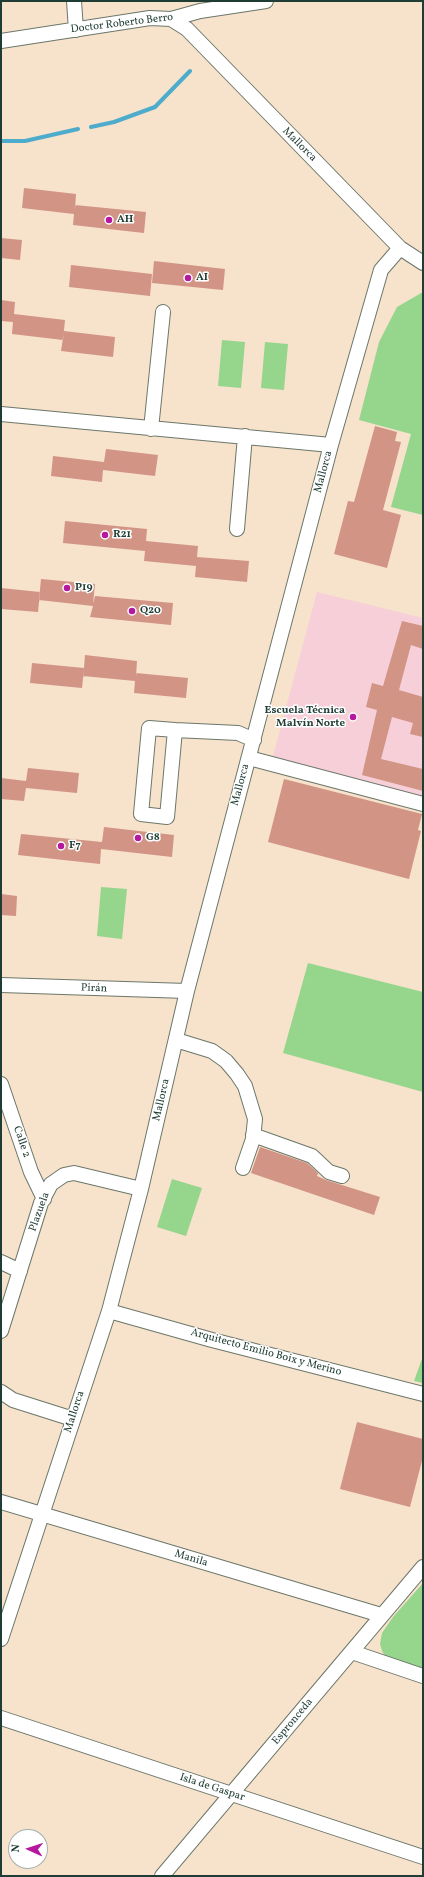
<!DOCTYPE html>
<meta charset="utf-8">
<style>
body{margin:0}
#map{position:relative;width:424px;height:1877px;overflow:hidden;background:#f7e2cc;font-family:Vollkorn,serif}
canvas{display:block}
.frame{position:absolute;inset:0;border:2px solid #1f3d34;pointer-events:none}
.north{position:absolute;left:8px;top:1829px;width:40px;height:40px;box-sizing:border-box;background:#fff;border:1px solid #a5b1ae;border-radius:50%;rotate:273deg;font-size:11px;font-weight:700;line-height:16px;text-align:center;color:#1f3d34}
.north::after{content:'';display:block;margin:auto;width:14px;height:18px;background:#b5179e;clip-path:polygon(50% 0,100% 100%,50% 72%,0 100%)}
</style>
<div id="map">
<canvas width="424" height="1877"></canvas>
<div class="frame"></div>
<div class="north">N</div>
</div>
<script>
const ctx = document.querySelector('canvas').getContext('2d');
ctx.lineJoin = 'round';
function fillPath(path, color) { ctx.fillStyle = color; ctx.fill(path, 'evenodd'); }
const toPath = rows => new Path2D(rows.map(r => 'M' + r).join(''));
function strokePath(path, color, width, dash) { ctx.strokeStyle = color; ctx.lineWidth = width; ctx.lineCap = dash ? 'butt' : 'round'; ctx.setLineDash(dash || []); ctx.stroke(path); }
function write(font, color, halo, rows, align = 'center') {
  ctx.font = font + ' Vollkorn,serif'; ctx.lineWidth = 3; ctx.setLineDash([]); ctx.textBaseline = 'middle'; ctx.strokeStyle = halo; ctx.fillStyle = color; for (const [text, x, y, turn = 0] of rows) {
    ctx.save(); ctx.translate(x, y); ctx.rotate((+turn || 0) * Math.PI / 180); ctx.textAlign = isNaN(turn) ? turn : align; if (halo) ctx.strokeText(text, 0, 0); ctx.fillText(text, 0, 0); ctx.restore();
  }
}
const built = toPath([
 [317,592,423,618,423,798,272,760]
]);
const green = toPath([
 [423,292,423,515,391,507,411,434,359,420,379,342,397,307],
 [222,340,245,342,241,388,218,386],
 [265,342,288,344,284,390,261,388],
 [101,887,127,889,122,939,97,936],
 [308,963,423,992,423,1092,283,1053],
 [172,1179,202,1188,186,1236,157,1227],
 [423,1356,423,1383,414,1381],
 [423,1583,423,1670,385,1656,382,1651,380,1644,382,1633,393,1617]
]);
const stream = toPath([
 [91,127,114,122,155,107,190,71],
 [1,141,25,141,78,129]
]);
const building = toPath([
 [24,188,76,194,75,210,75,205,146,212,144,233,73,225,74,214,22,208],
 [1,238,22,240,20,260,1,258],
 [154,261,225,269,223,290,152,283],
 [71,265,152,274,150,296,69,287],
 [1,300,15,302,14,314,65,320,63,340,12,334,13,322,1,321],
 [64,331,115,337,113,357,61,351],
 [375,426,397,432,395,441,401,442,383,510,401,515,387,568,334,554,348,501,354,502],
 [106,449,158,455,155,476,103,470,102,482,51,476,53,456,104,462],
 [65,521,147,529,146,541,198,546,197,557,249,561,247,582,195,577,196,566,144,561,145,551,63,543],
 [41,579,95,584,93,604,95,596,173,603,171,625,90,617,93,606,39,600],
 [1,588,40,592,38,612,1,609],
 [402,621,423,626,423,649,411,645,399,690,423,697,423,737,410,734,413,723,392,717,381,759,423,769,423,791,362,775,377,710,366,707,372,683,383,686],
 [85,655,137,661,136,677,136,673,188,678,186,698,134,693,135,681,83,676,84,669,82,688,30,683,32,663,84,668],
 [28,768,79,773,77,793,26,788,24,801,1,799,1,778,26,781],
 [284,779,422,814,418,830,421,831,409,879,268,842],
 [104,827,174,835,172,857,101,849,100,864,18,855,21,834,102,842],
 [1,894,17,896,16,916,1,915],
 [260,1147,307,1163,318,1173,317,1176,326,1180,380,1197,374,1215,251,1173],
 [357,1422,423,1439,423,1457,410,1507,340,1489]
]);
const minor = toPath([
 [74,1,76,30],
 [171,19,187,29,400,248,423,263],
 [1,41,150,18,171,19,200,11,266,1],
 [1,414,331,445],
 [151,429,163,312],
 [237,529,245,436],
 [175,730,149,728,141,814,167,817,175,730,238,733,254,740],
 [249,758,423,804],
 [1,985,187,991],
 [176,1040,212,1051,226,1061,237,1074,245,1086,255,1119,253,1139,243,1168],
 [1,1084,31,1172,44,1199],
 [253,1135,312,1156,329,1172,342,1176],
 [1,1262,20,1271],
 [109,1311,212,1340,423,1394],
 [1,1331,41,1203,51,1184,64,1175,74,1173,141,1189],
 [1,1392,13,1400,73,1419],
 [1,1502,381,1615],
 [1,1639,109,1311,141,1189,187,991,331,445,381,270,400,248],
 [352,1652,423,1676],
 [1,1718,423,1857],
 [162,1876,423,1567]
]);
const markers = [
 [109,220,4,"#b5179e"],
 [188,278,4,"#b5179e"],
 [105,535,4,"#b5179e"],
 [67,588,4,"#b5179e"],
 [132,611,4,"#b5179e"],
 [353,717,4,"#b5179e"],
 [138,838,4,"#b5179e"],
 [61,846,4,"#b5179e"]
];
const streetNames = [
 ["Doctor Roberto Berro",122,24,-7],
 ["Mallorca",299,145,45],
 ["Mallorca",324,472,-75],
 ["Mallorca",241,785,-75],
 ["Pirán",94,989,2],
 ["Mallorca",162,1100,-77],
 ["Calle 2",21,1142,71],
 ["Plazuela",40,1212,-70],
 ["Arquitecto Emilio Boix y Merino",266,1353,15],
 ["Mallorca",75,1412,-72],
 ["Manila",191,1559,17],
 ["Espronceda",293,1722,-50],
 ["Isla de Gaspar",212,1788,18]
];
const poiNames = [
 ["AH",117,220],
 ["AI",196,278],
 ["R21",113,535],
 ["P19",75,588],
 ["Q20",140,611],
 ["Escuela Técnica",345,711,"right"],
 ["Malvín Norte",345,724,"right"],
 ["G8",146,838],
 ["F7",69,846]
];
fillPath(built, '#f6cfd8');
fillPath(green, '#95d58c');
strokePath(stream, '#4daccc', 4);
fillPath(building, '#d19485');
strokePath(minor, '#6b7769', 16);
strokePath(minor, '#fff', 14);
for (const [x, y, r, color] of markers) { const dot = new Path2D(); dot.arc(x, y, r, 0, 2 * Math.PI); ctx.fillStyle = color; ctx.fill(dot); strokePath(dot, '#fff', 1.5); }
write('11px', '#1f3d34', '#fff', streetNames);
write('bold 11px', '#1f3d34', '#fff', poiNames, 'left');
</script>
